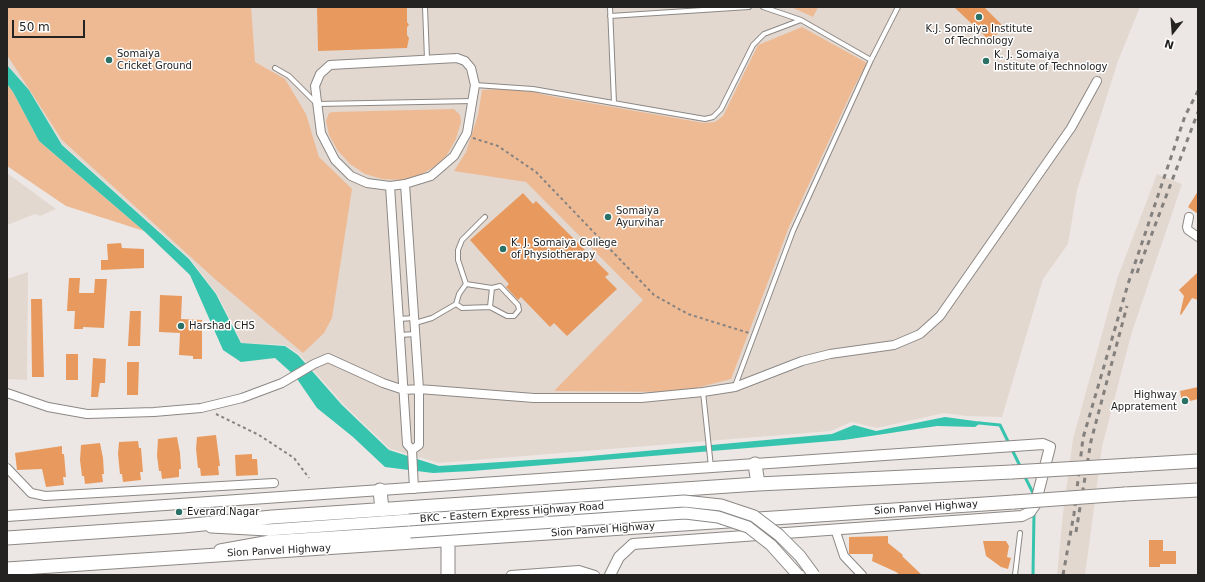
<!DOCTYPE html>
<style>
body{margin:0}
#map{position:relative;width:1205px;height:582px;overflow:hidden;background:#ece7e4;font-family:"DejaVu Sans",sans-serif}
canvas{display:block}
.frame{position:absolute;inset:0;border:8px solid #242322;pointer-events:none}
.north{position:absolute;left:1153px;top:12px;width:40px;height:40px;-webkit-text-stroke:3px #fff;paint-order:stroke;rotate:197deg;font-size:11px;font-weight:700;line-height:16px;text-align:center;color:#242322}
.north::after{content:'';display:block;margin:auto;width:14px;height:18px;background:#242322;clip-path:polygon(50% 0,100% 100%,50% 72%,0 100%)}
.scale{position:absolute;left:12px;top:20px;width:73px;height:18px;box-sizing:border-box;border:2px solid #242322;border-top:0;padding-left:5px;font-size:12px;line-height:14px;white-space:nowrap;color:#242322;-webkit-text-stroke:3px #fff;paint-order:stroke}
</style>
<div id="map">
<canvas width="1205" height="582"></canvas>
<div class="frame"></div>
<div class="north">N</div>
<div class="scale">50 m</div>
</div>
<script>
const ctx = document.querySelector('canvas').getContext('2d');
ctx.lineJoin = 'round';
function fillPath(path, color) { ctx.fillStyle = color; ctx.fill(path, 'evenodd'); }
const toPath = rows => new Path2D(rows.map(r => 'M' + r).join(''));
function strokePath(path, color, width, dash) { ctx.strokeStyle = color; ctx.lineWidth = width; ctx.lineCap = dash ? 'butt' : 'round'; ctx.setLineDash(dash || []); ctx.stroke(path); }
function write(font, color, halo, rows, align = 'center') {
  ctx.font = font + ' "DejaVu Sans",sans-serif'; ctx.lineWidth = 3; ctx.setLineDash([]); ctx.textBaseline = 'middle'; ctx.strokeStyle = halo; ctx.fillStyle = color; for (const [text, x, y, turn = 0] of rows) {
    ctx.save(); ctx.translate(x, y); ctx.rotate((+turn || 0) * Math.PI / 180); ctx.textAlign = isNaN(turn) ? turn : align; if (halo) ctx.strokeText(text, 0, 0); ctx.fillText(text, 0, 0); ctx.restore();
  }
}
const built = toPath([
 [7,7,1140,7,1118,61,1077,190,1068,244,1043,279,1002,417,966,416,944,413,877,428,851,422,831,431,439,463,390,449,344,405,299,354,285,345,242,343,217,294,190,259,62,144,29,90,7,64],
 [7,173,56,209,40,216,35,214,7,225],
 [1157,174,1182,184,1131,335,1102,447,1085,575,1057,575,1063,513,1073,439,1117,279],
 [28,272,27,380,7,379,7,279]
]);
const green = toPath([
 [7,7,251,7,255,62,285,79,306,114,319,157,352,189,332,318,324,333,303,353,216,280,62,140,7,55],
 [791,7,818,7,813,17],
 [802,27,867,63,853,89,789,227,731,379,681,392,554,391,643,300,526,182,454,171,466,152,478,115,482,90,516,88,550,96,704,123,715,122,723,116,758,45],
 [7,84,13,92,39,141,144,231,66,206,7,166],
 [454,109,460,115,461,122,456,139,447,155,434,167,418,176,401,180,382,179,365,174,350,164,338,151,329,135,326,121,329,113,333,112]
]);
const water = toPath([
 [7,65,29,90,62,145,189,259,216,294,241,343,285,346,298,355,342,405,389,450,439,466,579,457,832,434,854,425,876,431,945,417,982,422,975,427,937,426,844,440,472,471,433,473,385,467,353,437,317,408,295,376,275,358,241,362,223,350,190,275,144,231,39,141,13,92,7,84]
]);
const stream = toPath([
 [979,423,1000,425,1021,468],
 [1024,475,1034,495],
 [1033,575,1034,513]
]);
const building = toPath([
 [317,7,407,7,407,22,409,25,407,27,407,35,409,38,407,48,318,51],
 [954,7,984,7,1004,27,990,41],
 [1198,191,1198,214,1188,207],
 [523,193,533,204,536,201,609,274,605,277,617,289,567,336,554,323,550,327,521,297,518,300,506,287,509,284,470,240],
 [121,243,122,248,144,249,144,268,101,270,101,260,108,260,107,244],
 [1198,272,1198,300,1192,298,1181,315,1180,314,1184,296,1179,290],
 [69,278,80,278,79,293,94,293,95,279,107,279,104,328,83,327,83,329,74,329,75,311,67,311],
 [160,295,182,296,181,319,202,320,202,359,193,359,193,356,179,355,180,333,159,332],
 [31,299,42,299,44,377,32,377],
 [130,311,141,311,140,346,128,346],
 [66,354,78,354,78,380,66,380],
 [93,358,106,359,105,383,100,383,98,397,91,397],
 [127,362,139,362,138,395,127,395],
 [1198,387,1198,399,1182,403,1180,391],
 [216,435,220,466,218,466,219,475,201,476,200,468,198,468,196,449,197,437],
 [177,437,180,453,181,469,179,469,179,477,162,479,161,471,159,471,157,456,158,439],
 [138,441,139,448,141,448,143,472,140,472,141,480,123,482,122,474,120,474,118,454,119,442],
 [100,443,103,458,104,474,102,474,103,482,85,484,84,476,82,476,80,460,81,445],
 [62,446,62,454,64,454,66,477,63,477,64,485,46,487,42,469,17,470,15,453],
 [252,454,252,459,257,459,258,475,236,476,235,455],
 [888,536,888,543,903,555,902,556,922,575,900,575,896,572,872,561,873,554,849,554,849,537],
 [1149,540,1163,540,1163,551,1176,551,1176,564,1160,564,1160,567,1149,567],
 [983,541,1006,541,1009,546,1007,557,1011,558,1008,569,1001,567,986,556]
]);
const path = toPath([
 [473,138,498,146,536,172,654,295,688,314,749,333],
 [216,414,259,435,294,458,309,478]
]);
const service = toPath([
 [425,7,427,59],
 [610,7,614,103],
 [763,7,801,20],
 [610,16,749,7],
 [871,60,898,7],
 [275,68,289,76,317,104,473,101],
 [475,85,533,89,705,119,713,117,721,109,753,45,764,34,801,20,871,60,793,231,735,386],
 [466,284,458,260,458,250,462,240,485,217],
 [456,304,462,308,490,307,492,288],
 [399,319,414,318],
 [415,323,432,318,456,304,459,294,466,284,492,288,500,286,518,305,519,310,514,316,507,316,490,307],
 [400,335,415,334],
 [703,392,711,467],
 [1015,575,1020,533]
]);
const minor = toPath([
 [457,58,465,61,471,68,475,85,467,133,454,156,431,176,405,184,390,186,367,183,351,176,335,160,321,133,315,86,320,74,330,65,457,58],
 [405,184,419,389,419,445,412,450],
 [390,186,407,444,412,450,414,489],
 [1189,217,1187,227,1188,230,1198,237],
 [7,393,48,407,87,414,154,412,201,408,242,398,282,383,314,364,328,358,383,383,404,390,419,389,534,398,641,398,703,392,735,387,802,361,830,354,894,345,920,334,940,316,1071,128,1097,81],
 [7,468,31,493,45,496,274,483],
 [835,529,844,556,862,575],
 [511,575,579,570,595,575]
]);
const tertiary = toPath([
 [7,516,1043,444,1050,447,1035,505,1030,512,1022,516,633,544,619,557,610,575]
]);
const secondary = toPath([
 [211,527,268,530,409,520],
 [220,550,270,541,410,532]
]);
const trunk = toPath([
 [755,464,758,484],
 [1132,465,1198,461],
 [380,490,382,510],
 [1125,494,1198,490],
 [7,538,183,526,272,517,758,484,1012,472],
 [448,541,448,575],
 [7,569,1014,502]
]);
const rail = toPath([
 [1137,273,1198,112],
 [1076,532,1091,441,1127,306],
 [1063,575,1074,514,1083,438,1128,284,1185,116,1198,91]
]);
const secondaryBridge = toPath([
 [409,520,684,501,721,505,754,516,779,535,800,556,814,575],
 [410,532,685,513,718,517,748,527,771,545,798,575]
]);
const trunkBridge = toPath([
 [1012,472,1132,465],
 [1014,502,1125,494]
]);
const markers = [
 [979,17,4,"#2c7166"],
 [109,60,4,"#2c7166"],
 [986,61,4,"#2c7166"],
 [608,217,4,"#2c7166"],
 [503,249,4,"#2c7166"],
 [181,326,4,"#2c7166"],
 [1185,401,4,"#2c7166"],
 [179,512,4,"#2c7166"]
];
const poiNames = [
 ["K.J. Somaiya Institute",979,29,"center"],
 ["of Technology",979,41,"center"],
 ["Somaiya",117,54],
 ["Cricket Ground",117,66],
 ["K. J. Somaiya",994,55],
 ["Institute of Technology",994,67],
 ["Somaiya",616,211],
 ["Ayurvihar",616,223],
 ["K. J. Somaiya College",511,243],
 ["of Physiotherapy",511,255],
 ["Harshad CHS",189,326],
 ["Highway",1177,395,"right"],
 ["Appratement",1177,407,"right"],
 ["Everard Nagar",187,512]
];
const streetNames = [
 ["Sion Panvel Highway",926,508,-4],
 ["BKC - Eastern Express Highway Road",512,513,-4],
 ["Sion Panvel Highway",603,530,-4],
 ["Sion Panvel Highway",279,551,-3]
];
fillPath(built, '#e3d8d0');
fillPath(green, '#eeba94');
fillPath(water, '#37c4af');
strokePath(stream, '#37c4af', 3);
fillPath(building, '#e89a5e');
strokePath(service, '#8c8885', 6);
strokePath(minor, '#8c8885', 10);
strokePath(tertiary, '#8c8885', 12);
strokePath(secondary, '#8c8885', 13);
strokePath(trunk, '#8c8885', 15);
strokePath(path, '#868381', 2, [3, 3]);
strokePath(service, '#fff', 4);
strokePath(minor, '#fff', 8);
strokePath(tertiary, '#fff', 10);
strokePath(secondary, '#fff', 11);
strokePath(trunk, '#fff', 13);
strokePath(rail, '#83807e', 3, [5, 5]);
strokePath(secondaryBridge, '#8c8885', 13, []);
strokePath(trunkBridge, '#8c8885', 15, []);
strokePath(secondaryBridge, '#fff', 11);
strokePath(trunkBridge, '#fff', 13);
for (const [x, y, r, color] of markers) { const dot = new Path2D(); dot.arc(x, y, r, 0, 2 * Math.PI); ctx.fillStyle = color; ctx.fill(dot); strokePath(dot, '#fff', 1.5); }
write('10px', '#242322', '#fff', poiNames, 'left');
write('10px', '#242322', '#fff', streetNames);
</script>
